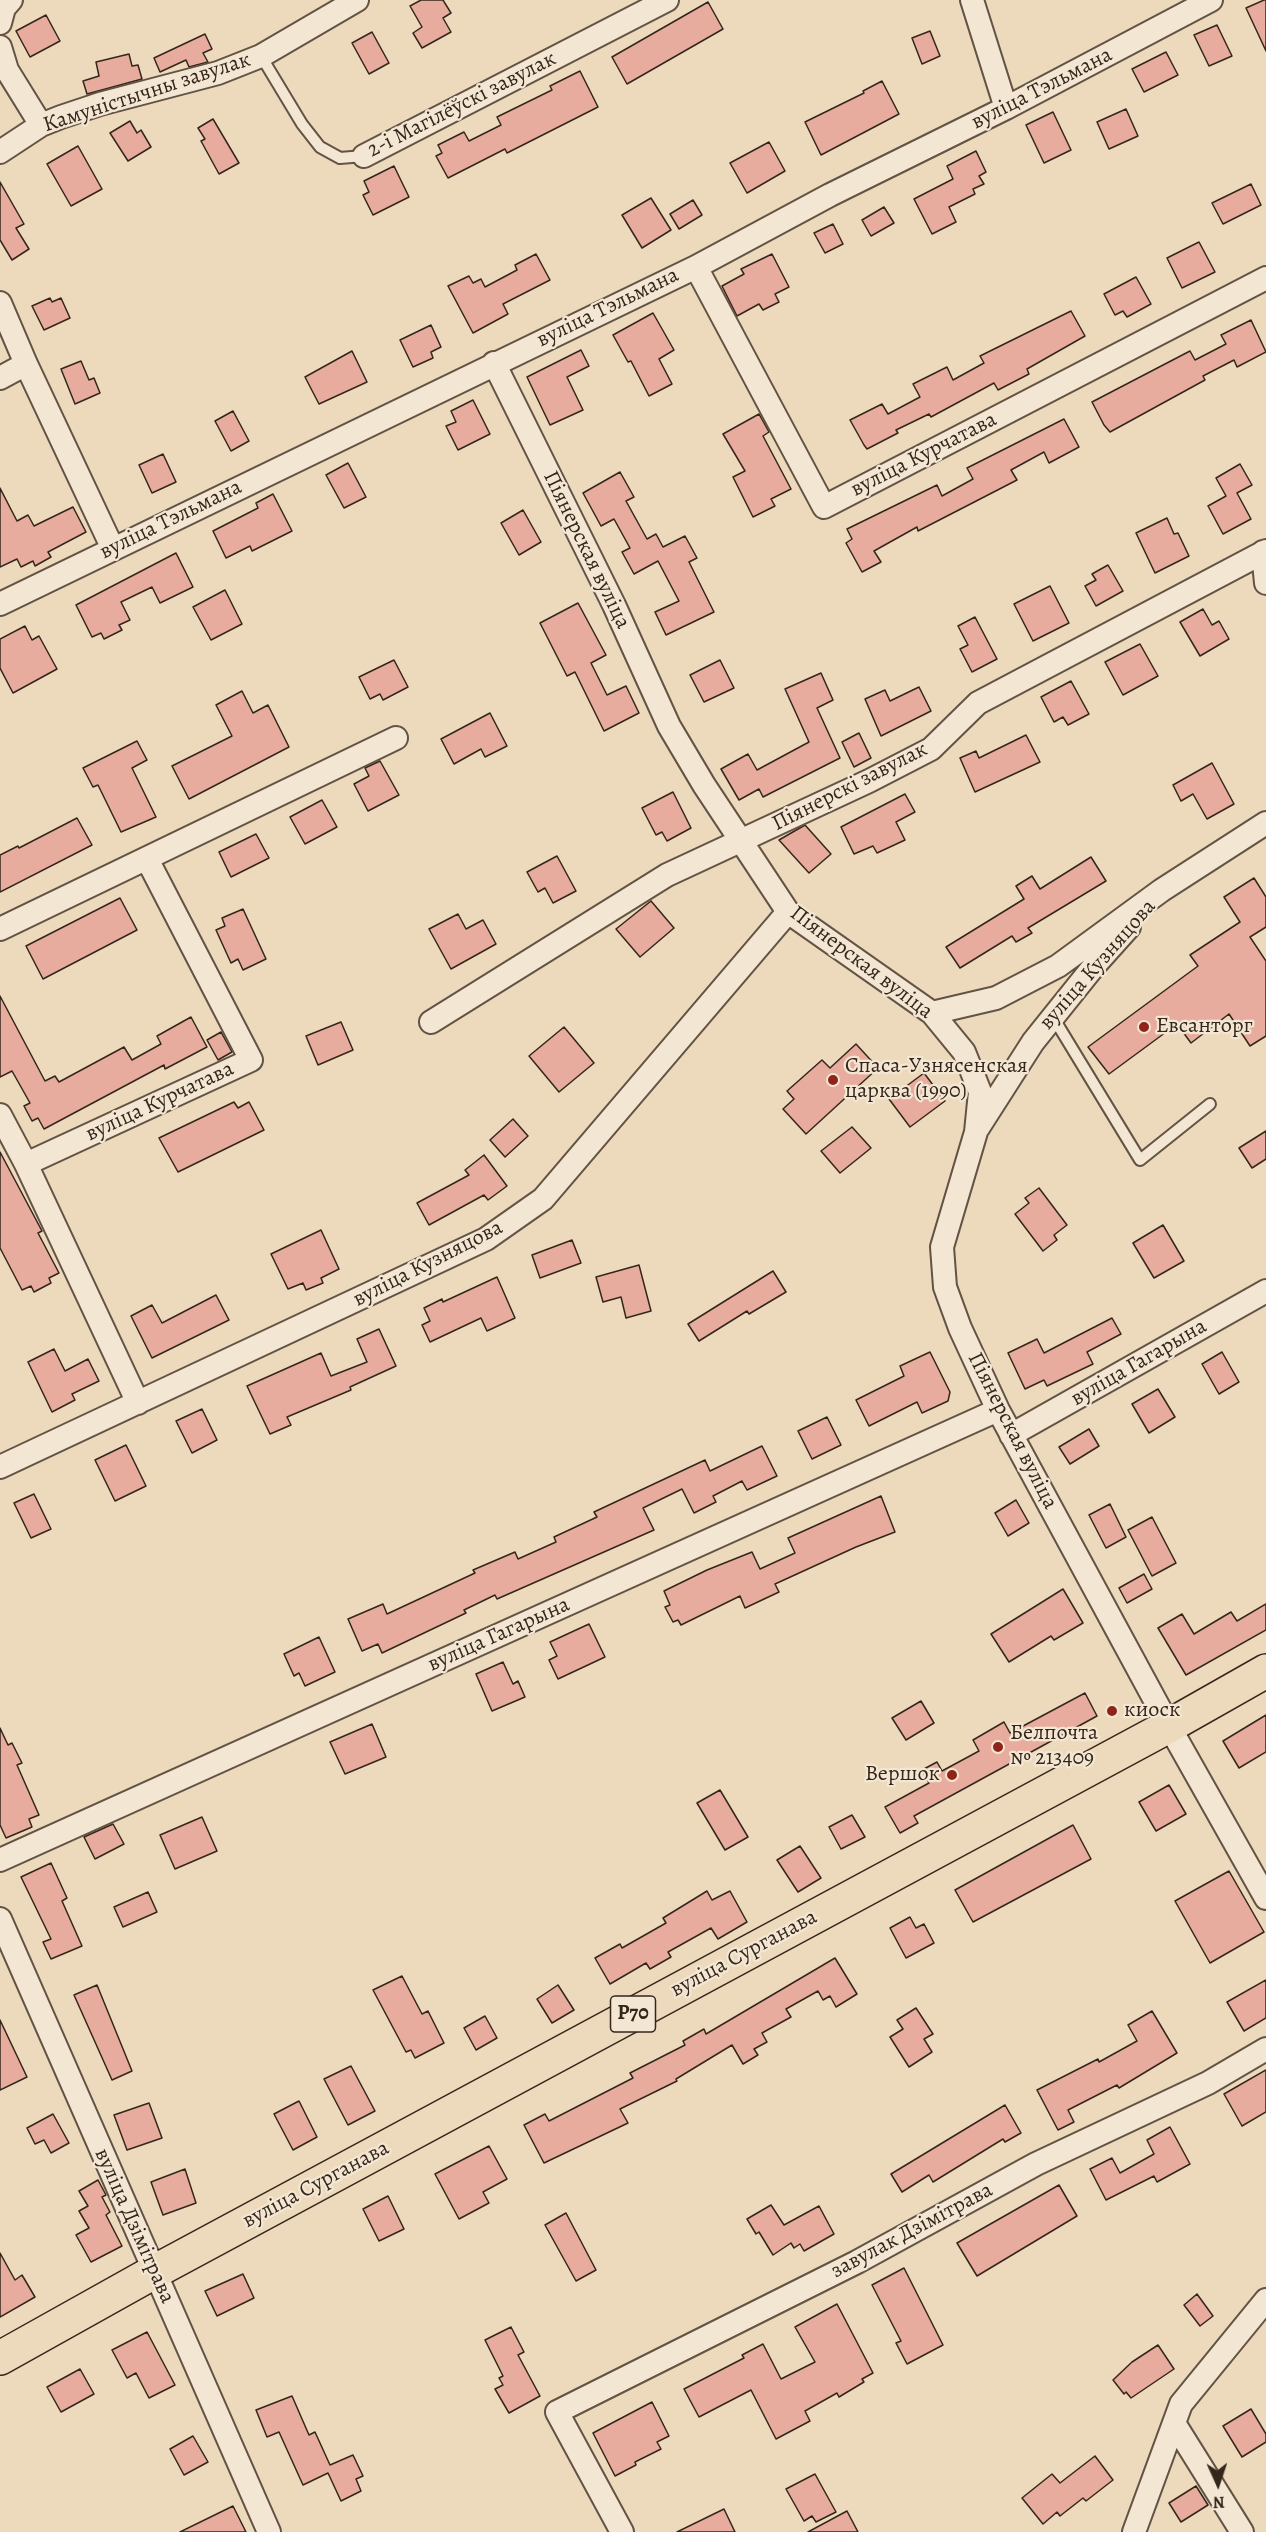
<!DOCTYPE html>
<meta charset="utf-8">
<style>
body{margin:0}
#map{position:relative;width:1266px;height:2532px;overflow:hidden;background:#eddabd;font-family:Alegreya,serif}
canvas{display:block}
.north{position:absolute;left:1188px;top:2454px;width:60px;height:60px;-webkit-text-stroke:4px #f3e7d4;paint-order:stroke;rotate:177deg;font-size:16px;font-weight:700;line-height:24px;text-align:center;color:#35261b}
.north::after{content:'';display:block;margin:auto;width:21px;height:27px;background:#35261b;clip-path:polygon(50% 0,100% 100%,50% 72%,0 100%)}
</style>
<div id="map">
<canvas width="1266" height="2532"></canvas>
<div class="north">N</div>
</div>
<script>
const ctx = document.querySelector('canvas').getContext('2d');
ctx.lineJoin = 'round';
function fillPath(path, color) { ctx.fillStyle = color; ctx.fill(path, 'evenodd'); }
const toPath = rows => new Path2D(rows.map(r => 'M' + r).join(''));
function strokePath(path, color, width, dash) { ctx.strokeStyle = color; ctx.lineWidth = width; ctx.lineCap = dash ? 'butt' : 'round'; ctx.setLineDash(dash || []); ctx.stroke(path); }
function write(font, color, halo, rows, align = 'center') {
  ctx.font = font + ' Alegreya,serif'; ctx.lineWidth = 4.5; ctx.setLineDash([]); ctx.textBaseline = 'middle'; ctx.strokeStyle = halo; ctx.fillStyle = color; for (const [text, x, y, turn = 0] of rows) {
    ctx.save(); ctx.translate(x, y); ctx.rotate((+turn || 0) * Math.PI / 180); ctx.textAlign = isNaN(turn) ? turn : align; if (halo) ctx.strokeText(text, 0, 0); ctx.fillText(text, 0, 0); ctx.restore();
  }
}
const building = toPath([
 [421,0,443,0,451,13,443,18,451,32,422,48,413,33,422,27,410,6,421,0],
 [1264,0,1266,0,1266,51,1246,8,1264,0],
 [708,2,723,29,627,84,612,57,708,2],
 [46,15,60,41,30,57,16,31,46,15],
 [1217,25,1232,56,1209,66,1194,35,1217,25],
 [930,31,940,56,922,64,912,38,930,31],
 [372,32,389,63,369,74,352,43,372,32],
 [205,34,212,49,203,53,208,62,189,67,186,60,160,72,154,58,205,34],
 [1166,52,1178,75,1144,92,1132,69,1166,52],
 [129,54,132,66,138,65,142,79,87,94,83,81,99,76,96,62,129,54],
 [580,71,598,107,507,153,505,149,448,178,436,156,442,153,438,145,464,132,469,141,501,125,497,117,552,90,550,86,580,71],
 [882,81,899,114,821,155,805,122,864,93,863,91,882,81],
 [1126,109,1138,136,1109,149,1097,122,1126,109],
 [1053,112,1071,150,1044,163,1026,125,1053,112],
 [213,119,239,163,219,174,201,141,205,139,198,128,213,119],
 [130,121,137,133,141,130,151,147,128,161,110,133,130,121],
 [769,142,785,171,747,193,730,163,769,142],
 [78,146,102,189,71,206,47,164,78,146],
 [976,151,986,172,979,176,984,184,973,189,975,194,949,207,956,222,932,234,914,199,953,179,947,166,976,151],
 [394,166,409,197,373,215,363,195,369,192,364,181,394,166],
 [0,182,24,224,16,228,29,249,12,260,0,240,0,182],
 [1251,184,1261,205,1223,224,1212,203,1251,184],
 [651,198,671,230,642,248,622,215,651,198],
 [693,200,702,215,679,229,670,214,693,200],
 [884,207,894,223,871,236,862,220,884,207],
 [833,224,843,244,825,253,814,233,833,224],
 [1199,242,1215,272,1182,288,1167,258,1199,242],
 [536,254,550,280,503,304,508,314,473,333,448,286,469,276,473,283,481,279,485,287,517,270,515,265,536,254],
 [772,254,789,287,775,294,779,302,763,310,759,304,737,316,722,286,744,274,741,269,772,254],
 [1136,277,1151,304,1127,317,1123,311,1115,315,1104,294,1136,277],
 [50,298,52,302,61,298,70,318,44,330,32,306,50,298],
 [1071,311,1085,336,1027,369,1029,374,998,390,994,383,931,417,929,414,896,430,898,433,867,449,864,445,850,420,882,404,888,414,920,397,913,384,947,367,953,380,984,363,980,356,1071,311],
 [653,313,674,350,659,359,672,384,649,396,631,361,628,362,613,335,653,313],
 [1251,320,1266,352,1237,367,1234,360,1203,376,1205,380,1110,432,1104,425,1092,402,1190,351,1195,360,1226,344,1221,335,1251,320],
 [431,325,441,347,431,352,433,358,413,367,400,340,431,325],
 [581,350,589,366,567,377,583,410,550,425,527,377,581,350],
 [352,351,367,382,319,404,305,377,352,351],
 [81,361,89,380,94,378,100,393,75,404,61,369,81,361],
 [473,400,490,434,458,450,446,426,456,422,451,411,473,400],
 [233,411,249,441,231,451,215,421,233,411],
 [759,414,769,432,763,436,791,489,771,499,775,506,753,517,733,477,745,471,723,434,759,414],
 [1064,419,1079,447,1049,463,1044,452,1011,470,1017,480,918,531,917,527,874,551,881,562,862,572,846,543,852,539,847,529,937,485,942,496,973,479,967,468,1064,419],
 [163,454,176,482,152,493,139,465,163,454],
 [348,463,366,497,344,508,326,475,348,463],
 [1240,464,1252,485,1237,493,1251,519,1223,534,1208,506,1226,496,1216,478,1240,464],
 [620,472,634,497,626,501,647,539,656,534,663,547,685,536,697,558,689,562,714,612,666,635,655,612,679,601,658,561,634,574,622,552,630,548,614,519,601,526,583,493,620,472],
 [0,488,17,521,28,515,34,526,73,507,86,532,48,552,51,557,35,566,33,561,21,567,17,559,0,567,0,488],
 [273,494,292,531,252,551,250,546,226,558,213,531,258,508,256,503,273,494],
 [523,510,541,542,519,555,501,523,523,510],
 [1167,518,1174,534,1178,533,1189,556,1155,573,1136,533,1167,518],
 [176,553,193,587,160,603,152,587,121,602,130,620,119,625,122,630,104,639,101,633,92,637,76,605,176,553],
 [1108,565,1123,591,1096,606,1085,586,1096,580,1092,574,1108,565],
 [1050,586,1069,623,1033,641,1014,604,1050,586],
 [225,590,242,624,211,640,193,607,225,590],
 [578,603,606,655,591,663,607,695,626,686,639,713,604,731,575,672,567,676,540,623,578,603],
 [1203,609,1212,625,1219,621,1229,639,1200,656,1180,622,1203,609],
 [975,617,997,659,972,672,960,649,968,645,958,626,975,617],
 [25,626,32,640,39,636,57,669,13,693,0,668,0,639,25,626],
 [1140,644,1158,676,1123,695,1105,662,1140,644],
 [394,660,408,687,383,700,380,694,370,699,359,677,394,660],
 [720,660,734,688,704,702,690,675,720,660],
 [821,673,833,700,817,708,840,758,763,797,759,789,739,800,721,769,748,754,757,770,809,742,785,689,821,673],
 [1071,681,1089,714,1068,725,1063,717,1054,722,1041,697,1071,681],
 [919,687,931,711,881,736,865,699,885,690,890,701,919,687],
 [242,691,253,713,268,705,289,747,189,799,172,766,232,736,216,705,242,691],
 [490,713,507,746,485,757,481,749,454,764,441,739,490,713],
 [859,733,871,758,854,767,842,742,859,733],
 [1026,735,1040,762,975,792,960,758,976,751,979,758,1026,735],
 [137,741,147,760,132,768,156,817,121,832,98,785,93,787,83,768,137,741],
 [380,761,399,795,368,811,354,784,369,776,365,768,380,761],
 [1212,763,1234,804,1207,819,1193,794,1181,801,1173,785,1212,763],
 [673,792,691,828,667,841,662,832,656,835,642,808,673,792],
 [905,794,915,812,896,822,905,840,877,853,873,846,854,854,841,827,905,794],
 [322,800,337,827,305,844,290,817,322,800],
 [77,818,92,845,0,892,0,855,18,846,19,848,77,818],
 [805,825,831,854,809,873,779,840,805,825],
 [256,834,269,858,231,877,219,852,256,834],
 [557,856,576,891,553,903,545,888,538,892,527,872,557,856],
 [1091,857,1106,881,1028,928,1032,933,1016,942,1012,936,960,968,946,947,1024,899,1016,886,1032,876,1040,889,1091,857],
 [1254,878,1266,897,1266,927,1250,937,1266,961,1266,1036,1250,1046,1229,1014,1191,1043,1177,1024,1109,1074,1088,1047,1198,966,1190,955,1240,922,1224,897,1254,878],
 [120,898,137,930,43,979,26,946,120,898],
 [651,901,674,928,640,957,616,929,651,901],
 [243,909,266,959,243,970,238,959,231,963,216,930,225,926,222,918,243,909],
 [458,914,466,929,483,920,496,944,451,969,429,929,458,914],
 [0,996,45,1081,55,1076,59,1082,124,1047,132,1060,161,1044,157,1036,191,1017,207,1047,165,1069,164,1065,44,1129,38,1118,32,1121,24,1106,30,1103,12,1071,0,1077,0,996],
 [341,1022,353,1050,318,1065,306,1036,341,1022],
 [564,1027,594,1063,559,1092,529,1056,564,1027],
 [221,1032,232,1052,218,1060,207,1040,221,1032],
 [856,1044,878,1068,806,1134,783,1109,794,1099,787,1091,822,1060,830,1068,856,1044],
 [924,1073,945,1101,910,1127,889,1099,924,1073],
 [234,1102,238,1108,249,1102,264,1130,178,1172,159,1138,234,1102],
 [513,1119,528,1136,505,1157,490,1140,513,1119],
 [852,1127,871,1148,840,1173,821,1151,852,1127],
 [1266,1131,1266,1159,1252,1168,1239,1148,1266,1131],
 [0,1152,42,1231,38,1233,59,1273,49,1278,51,1283,34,1292,31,1286,22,1290,0,1248,0,1152],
 [484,1155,507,1186,488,1200,484,1195,429,1225,417,1203,469,1175,465,1170,484,1155],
 [1039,1188,1067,1225,1054,1235,1057,1240,1043,1251,1015,1214,1029,1203,1025,1198,1039,1188],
 [1163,1225,1184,1261,1154,1278,1133,1243,1163,1225],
 [321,1230,339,1269,321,1278,323,1283,306,1290,303,1283,288,1289,271,1254,321,1230],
 [572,1240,581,1263,540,1278,532,1255,572,1240],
 [639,1265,651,1311,626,1318,621,1297,603,1302,596,1277,639,1265],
 [773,1271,786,1292,749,1314,747,1311,699,1341,688,1324,773,1271],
 [497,1277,515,1318,487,1331,481,1318,430,1342,422,1325,430,1321,424,1308,442,1299,443,1302,497,1277],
 [216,1295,229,1320,152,1358,131,1316,152,1305,162,1323,216,1295],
 [1112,1318,1121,1334,1087,1352,1093,1364,1047,1386,1044,1380,1025,1389,1008,1353,1037,1339,1044,1353,1112,1318],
 [379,1329,396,1366,350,1387,351,1390,287,1417,291,1425,270,1434,247,1386,321,1353,331,1376,367,1362,357,1339,379,1329],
 [54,1349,65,1371,88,1359,99,1381,72,1394,75,1400,52,1412,28,1362,54,1349],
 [930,1352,950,1392,948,1401,922,1413,917,1402,869,1426,856,1400,904,1376,900,1366,930,1352],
 [1222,1352,1239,1382,1219,1394,1202,1364,1222,1352],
 [1158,1389,1175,1417,1149,1433,1132,1404,1158,1389],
 [202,1409,217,1440,192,1453,176,1421,202,1409],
 [827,1417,841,1445,812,1459,798,1431,827,1417],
 [1089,1429,1099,1446,1070,1464,1059,1447,1089,1429],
 [126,1445,146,1486,115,1501,95,1460,126,1445],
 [762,1446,777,1476,747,1490,742,1481,713,1496,716,1502,694,1513,682,1489,643,1508,654,1530,497,1599,495,1595,464,1610,466,1613,382,1653,378,1644,362,1651,348,1619,383,1604,387,1614,475,1573,473,1570,515,1552,518,1559,556,1542,554,1537,597,1517,594,1512,705,1460,710,1471,762,1446],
 [34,1494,51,1529,31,1538,14,1503,34,1494],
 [881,1496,895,1532,856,1547,775,1584,779,1592,745,1608,740,1596,681,1625,678,1620,673,1622,665,1607,670,1605,664,1591,707,1570,752,1552,760,1569,795,1553,788,1538,881,1496],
 [1016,1500,1029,1523,1008,1536,995,1513,1016,1500],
 [1110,1504,1126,1537,1106,1548,1089,1515,1110,1504],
 [1152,1517,1176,1563,1152,1576,1128,1530,1152,1517],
 [1144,1574,1152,1589,1127,1603,1119,1588,1144,1574],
 [1063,1589,1083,1623,1054,1640,1051,1636,1009,1662,991,1634,1063,1589],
 [1266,1604,1266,1630,1186,1675,1158,1628,1182,1614,1194,1634,1231,1612,1237,1621,1266,1604],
 [589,1624,605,1657,558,1679,549,1660,557,1656,550,1642,589,1624],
 [319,1637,335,1672,305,1686,299,1673,294,1676,284,1654,319,1637],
 [503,1662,513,1684,518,1681,525,1697,492,1711,476,1674,503,1662],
 [1085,1693,1097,1716,914,1816,918,1823,900,1833,885,1807,929,1783,922,1770,937,1762,942,1771,979,1751,973,1740,1004,1722,1010,1733,1085,1693],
 [921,1701,934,1723,906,1740,892,1718,921,1701],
 [1266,1715,1266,1752,1239,1768,1223,1741,1266,1715],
 [372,1724,386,1757,345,1774,330,1742,372,1724],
 [0,1728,8,1745,12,1743,22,1763,17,1765,39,1815,29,1819,32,1827,6,1838,0,1825,0,1728],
 [1169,1785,1186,1814,1156,1831,1139,1802,1169,1785],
 [720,1790,748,1837,725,1850,697,1803,720,1790],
 [852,1815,865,1837,841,1849,829,1827,852,1815],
 [202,1817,217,1851,175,1869,160,1835,202,1817],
 [113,1824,124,1844,95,1859,84,1837,113,1824],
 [1073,1825,1091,1859,973,1922,955,1890,1073,1825],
 [800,1846,821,1878,798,1892,777,1860,800,1846],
 [51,1863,67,1898,62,1901,82,1946,51,1959,43,1942,51,1939,21,1877,51,1863],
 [1229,1871,1264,1932,1210,1963,1175,1901,1229,1871],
 [707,1891,712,1900,730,1891,747,1922,718,1939,711,1928,668,1952,671,1957,650,1969,646,1963,610,1984,595,1958,620,1944,622,1948,666,1923,663,1918,707,1891],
 [148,1892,157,1912,123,1927,114,1907,148,1892],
 [910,1917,916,1928,924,1924,934,1943,906,1958,890,1928,910,1917],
 [835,1958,857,1994,836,2007,830,1996,823,2000,818,1991,786,2009,791,2017,762,2033,767,2042,754,2049,758,2055,743,2064,732,2045,676,2079,677,2081,620,2109,628,2123,544,2163,524,2125,545,2114,549,2121,633,2078,630,2073,685,2045,683,2041,704,2029,706,2034,835,1958],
 [402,1976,422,2014,428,2011,444,2043,415,2058,411,2050,406,2052,373,1990,402,1976],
 [1266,1980,1266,2018,1244,2031,1227,2002,1266,1980],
 [97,1985,132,2071,112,2080,74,1995,97,1985],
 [558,1985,574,2010,552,2023,537,1999,558,1985],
 [916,2008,933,2034,924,2039,932,2052,909,2067,890,2037,903,2029,897,2020,916,2008],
 [1152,2011,1177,2053,1119,2088,1117,2085,1068,2110,1074,2122,1058,2130,1037,2090,1098,2059,1099,2062,1137,2041,1128,2025,1152,2011],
 [485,2016,497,2038,476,2050,464,2028,485,2016],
 [0,2020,27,2077,0,2090,0,2020],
 [351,2066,375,2111,348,2125,324,2079,351,2066],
 [1266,2070,1266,2112,1242,2126,1224,2094,1266,2070],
 [299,2101,317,2137,293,2150,274,2114,299,2101],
 [149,2103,162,2138,127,2150,114,2115,149,2103],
 [1005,2105,1021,2133,1005,2142,1003,2139,933,2182,929,2175,902,2192,891,2174,1005,2105],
 [53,2114,69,2143,51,2153,44,2140,35,2144,27,2128,53,2114],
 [1170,2127,1190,2164,1157,2182,1154,2176,1106,2200,1090,2169,1112,2158,1120,2173,1154,2154,1147,2140,1170,2127],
 [489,2146,507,2179,483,2192,489,2203,459,2219,435,2174,489,2146],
 [185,2169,196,2203,163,2215,151,2182,185,2169],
 [98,2180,106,2195,102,2197,110,2212,106,2215,122,2246,91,2262,76,2235,89,2228,79,2211,88,2206,79,2191,98,2180],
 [1059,2185,1077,2216,977,2276,957,2243,1059,2185],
 [388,2196,404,2229,379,2241,363,2209,388,2196],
 [771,2205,784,2225,819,2206,834,2234,804,2251,800,2244,794,2248,791,2243,773,2255,759,2232,756,2234,747,2219,771,2205],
 [566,2213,596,2270,576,2281,545,2225,566,2213],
 [0,2253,15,2280,22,2275,35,2297,0,2317,0,2253],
 [904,2268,943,2345,907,2364,896,2343,901,2341,872,2285,904,2268],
 [243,2274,254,2298,217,2316,205,2291,243,2274],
 [1197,2294,1213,2316,1200,2326,1184,2305,1197,2294],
 [837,2304,873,2373,862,2379,864,2382,839,2397,837,2393,805,2411,810,2421,776,2439,751,2390,699,2417,684,2389,744,2358,742,2355,763,2344,781,2379,815,2362,795,2327,837,2304],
 [511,2327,524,2352,518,2355,540,2396,509,2413,495,2389,503,2385,499,2378,503,2376,485,2340,511,2327],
 [147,2332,175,2385,149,2398,136,2373,127,2378,112,2350,147,2332],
 [1158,2345,1174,2369,1131,2398,1126,2392,1124,2394,1113,2380,1132,2362,1158,2345],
 [80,2369,94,2394,61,2412,47,2387,80,2369],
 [292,2396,309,2435,315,2432,330,2465,353,2455,363,2476,356,2479,361,2491,341,2501,328,2473,303,2485,279,2432,267,2437,256,2410,292,2396],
 [652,2402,669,2436,657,2442,661,2449,635,2462,636,2465,615,2476,593,2433,652,2402],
 [1251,2409,1266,2434,1266,2442,1242,2457,1223,2426,1251,2409],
 [193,2436,208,2462,184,2475,170,2449,193,2436],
 [1095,2456,1113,2480,1086,2501,1083,2498,1060,2516,1057,2512,1043,2524,1022,2498,1052,2474,1060,2483,1095,2456],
 [815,2474,836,2512,816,2522,812,2516,804,2521,786,2489,815,2474],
 [1196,2486,1208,2505,1181,2522,1169,2503,1196,2486],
 [233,2506,246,2532,180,2532,233,2506],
 [724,2509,735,2532,677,2532,724,2509],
 [847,2511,858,2532,808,2532,847,2511]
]);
const lane = toPath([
 [261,56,302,124,320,147,340,158,364,156],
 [1053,1017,1140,1160,1210,1104]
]);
const street = toPath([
 [972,0,1006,108],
 [0,23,4,8,11,0],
 [0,47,7,70,41,125],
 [0,152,41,125,61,117,100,104,218,73,261,56,357,0],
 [364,156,667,0],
 [696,267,824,507,1266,278],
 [0,303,26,364,113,549],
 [494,363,614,605,669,726,704,785,788,912,932,1013,964,1052,980,1092,976,1132,942,1247,945,1287,960,1328,998,1410,1169,1726,1266,1898],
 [0,378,26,364],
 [1263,552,1266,583],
 [0,604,696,267,830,195,1006,108,1211,0],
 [0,929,396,738],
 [932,1013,996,998,1058,966,1162,890,1266,823],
 [431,1022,667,875,869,781,931,749,978,703,1266,551],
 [0,1115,26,1164,138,1403],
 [978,1128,1033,1042,1094,966,1129,927],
 [26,1164,251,1060,147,859],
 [1011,1435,1266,1291],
 [0,1467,486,1239,543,1199,788,912],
 [0,1860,998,1410],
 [0,1919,269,2532],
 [1174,2423,1242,2532],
 [622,2532,557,2412,857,2262,1036,2164,1208,2083,1266,2049],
 [1134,2532,1181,2404,1266,2300]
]);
const primary = toPath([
 [0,2358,154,2272,1169,1726,1266,1671]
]);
const markers = [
 [1144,1027,6,"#8f2418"],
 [833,1080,6,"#8f2418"],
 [1112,1711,6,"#8f2418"],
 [998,1747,6,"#8f2418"],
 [952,1775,6,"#8f2418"]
];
const shields = [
 [633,2014,45]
];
const shieldNames = [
 ["Р70",633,2014]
];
const streetNames = [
 ["вуліца Тэльмана",1042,89,-27],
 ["Камуністычны завулак",147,93,-18],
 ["2-і Магілёўскі завулак",462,105,-27],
 ["вуліца Тэльмана",608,308,-26],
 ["вуліца Курчатава",924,455,-27],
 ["вуліца Тэльмана",171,520,-26],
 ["Піянерская вуліца",586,550,64],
 ["Піянерскі завулак",850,787,-27],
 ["Піянерская вуліца",861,963,37],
 ["вуліца Кузняцова",1098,965,-49],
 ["вуліца Курчатава",160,1102,-25],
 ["вуліца Кузняцова",428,1264,-27],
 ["вуліца Гагарына",1139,1363,-30],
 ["Піянерская вуліца",1012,1431,63],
 ["вуліца Гагарына",499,1635,-24],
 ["вуліца Сурганава",744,1954,-28],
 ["вуліца Сурганава",316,2185,-28],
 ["вуліца Дзімітрава",134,2226,66],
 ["завулак Дзімітрава",912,2231,-28]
];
const poiNames = [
 ["Евсанторг",1156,1027],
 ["Спаса-Узнясенская",845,1067],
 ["царква (1990)",845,1092],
 ["киоск",1124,1711],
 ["Белпочта",1010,1734],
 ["№ 213409",1010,1759],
 ["Вершок",940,1775,"right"]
];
fillPath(building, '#e7ac9d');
strokePath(building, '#35261b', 1.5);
strokePath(lane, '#635344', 14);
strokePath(street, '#635344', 26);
strokePath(primary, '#35261b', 36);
strokePath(lane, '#f3e7d4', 10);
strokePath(street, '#f3e7d4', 22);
strokePath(primary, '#eddabd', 33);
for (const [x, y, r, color] of markers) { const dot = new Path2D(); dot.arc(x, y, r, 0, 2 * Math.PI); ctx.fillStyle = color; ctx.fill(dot); strokePath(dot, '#f3e7d4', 2); }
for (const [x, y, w] of shields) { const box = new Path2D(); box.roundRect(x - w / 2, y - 18, w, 36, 4.5); ctx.fillStyle = '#f3e7d4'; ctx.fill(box); strokePath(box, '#35261b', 1.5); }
write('bold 21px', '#35261b', null, shieldNames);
write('22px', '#35261b', '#f3e7d4', streetNames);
write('22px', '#35261b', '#f3e7d4', poiNames, 'left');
</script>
